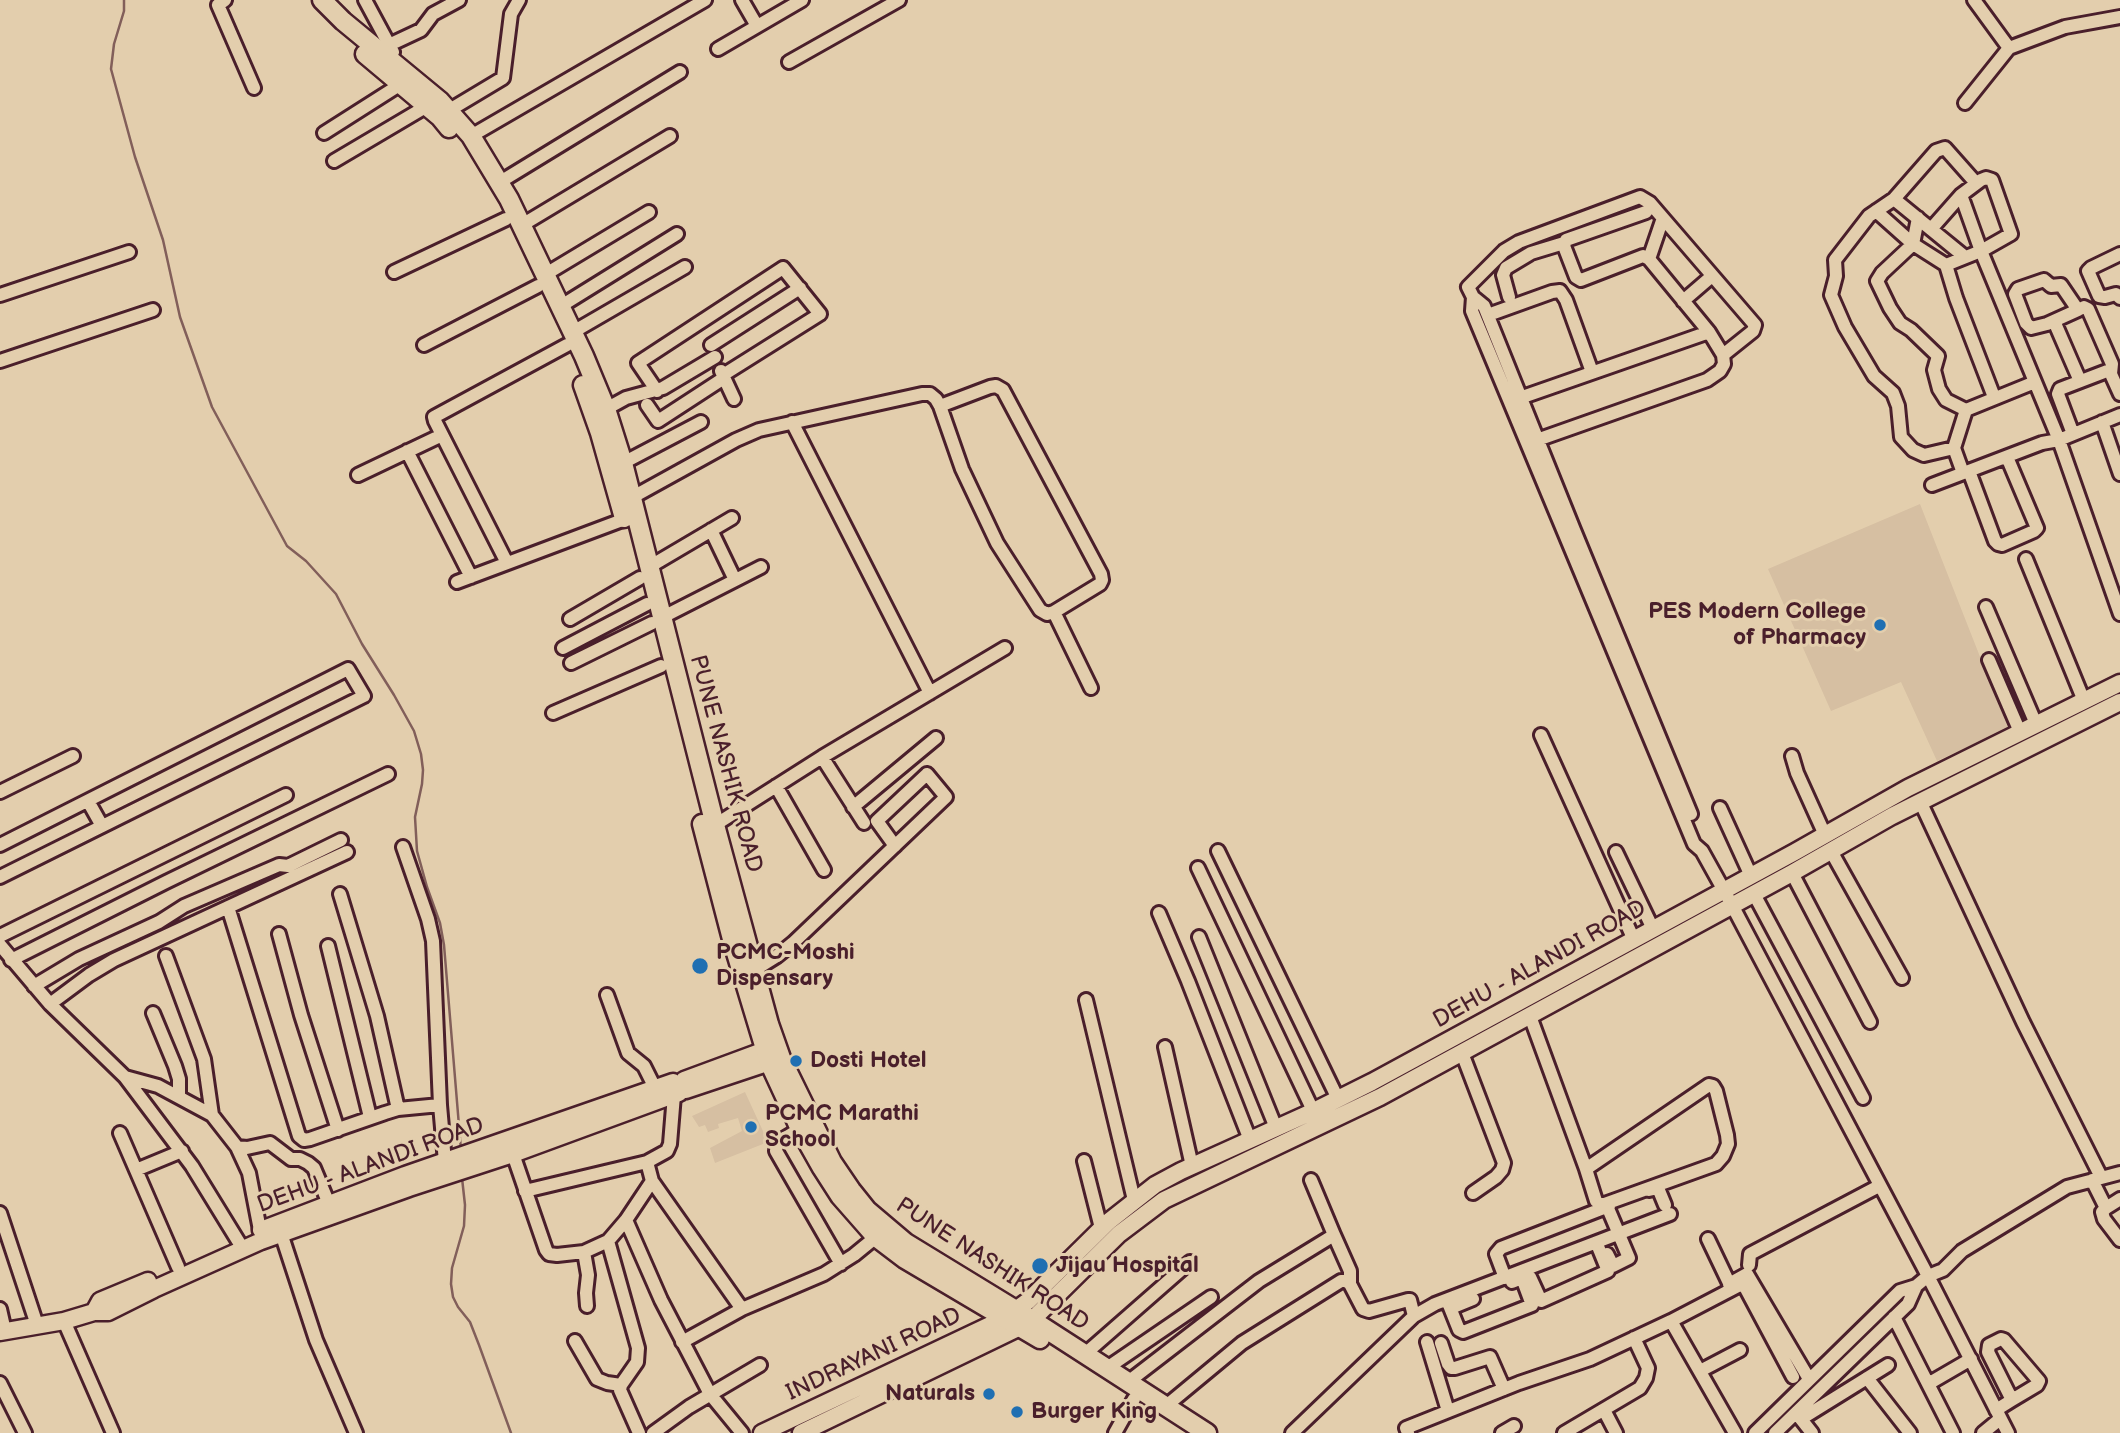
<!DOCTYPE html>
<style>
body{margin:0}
canvas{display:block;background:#e3cead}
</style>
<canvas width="2120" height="1433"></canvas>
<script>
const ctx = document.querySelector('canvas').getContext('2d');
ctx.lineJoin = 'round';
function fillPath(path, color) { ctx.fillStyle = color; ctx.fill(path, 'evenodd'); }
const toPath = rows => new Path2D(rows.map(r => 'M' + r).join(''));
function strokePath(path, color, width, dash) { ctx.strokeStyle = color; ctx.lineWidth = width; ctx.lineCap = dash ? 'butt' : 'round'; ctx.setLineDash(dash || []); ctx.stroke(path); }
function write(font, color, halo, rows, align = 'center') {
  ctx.font = font + ' "Balsamiq Sans",sans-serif'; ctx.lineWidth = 6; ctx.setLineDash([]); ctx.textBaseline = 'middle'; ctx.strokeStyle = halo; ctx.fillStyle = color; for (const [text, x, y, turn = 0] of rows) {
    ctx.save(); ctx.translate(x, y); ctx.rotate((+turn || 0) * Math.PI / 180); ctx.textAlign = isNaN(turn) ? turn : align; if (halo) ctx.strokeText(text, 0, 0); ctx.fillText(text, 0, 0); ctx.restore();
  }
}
const built = toPath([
 [1920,504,2008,728,1937,761,1901,682,1831,711,1768,569],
 [745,1092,768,1142,715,1163,710,1148,742,1131,738,1118,718,1124,719,1128,708,1132,705,1125,699,1127,692,1116]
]);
const stream = toPath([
 [124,0,124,11,114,44,111,69,135,157,163,240,180,317,212,407,287,546,306,561,336,594,362,644,394,695,414,731,421,754,423,770,422,784,415,817,417,851,427,887,440,923,444,945,461,1150],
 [462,1178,465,1205,464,1226,452,1268,451,1284,453,1297,458,1307,470,1322,479,1345,511,1433]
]);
const minor = toPath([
 [225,0,218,5,254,88],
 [365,0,393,52],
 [742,0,757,26],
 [1974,0,2009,48],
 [389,45,421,30,433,14,459,0],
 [718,49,802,0],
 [789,62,899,0],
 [1965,103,2009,48,2065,27,2120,17],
 [443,114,503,78,511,14,519,0],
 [324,133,401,84],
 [471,136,705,0],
 [334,161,427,106],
 [500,182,680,72],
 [1961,195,1981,251,2059,440,2120,614],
 [1894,199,1965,257],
 [1876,211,1913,244,1946,265],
 [1918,218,1913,244,1882,273,1877,281,1890,308,1900,323,1911,330,1938,356,1934,370,1939,389,1946,400,1966,410],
 [522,225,670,136],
 [1931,229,1961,195,1981,180,1986,178,1992,180,2011,234,1981,251,1946,265,1956,298,1994,397],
 [2120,254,2091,268,2088,271,2099,296,2105,297,2116,294,2120,298],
 [1649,259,1663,218],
 [394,272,506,219],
 [546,274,649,212],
 [2044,280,2051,286,2061,285,2078,310,2047,324,2031,328,2026,323,2015,294,2018,289,2044,280],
 [0,295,129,252],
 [1473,297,1472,311,1694,844,1702,851,1732,905,1928,1276,1916,1286,1900,1291,1755,1433],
 [1509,297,1503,275,1506,268,1531,253,1564,243],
 [1683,301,1712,276],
 [561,306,677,234],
 [2078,310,2084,307,2088,309,2112,364,2111,374],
 [1488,315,1552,292,1560,291,1566,300,1592,372],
 [2054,321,2080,381],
 [573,332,685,267],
 [424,345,538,286],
 [711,345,800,288],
 [0,361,153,310],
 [721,371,734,399],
 [657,391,638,363,783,268,820,314,723,375],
 [1514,400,1709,332],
 [647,405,658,421,724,378],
 [606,409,626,398,663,388,715,357],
 [792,422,930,693],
 [2102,422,2120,474],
 [2073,434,2058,394,2060,389,2107,371,2111,374,2120,394],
 [1537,440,1707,380,1720,371,1724,364,1723,355,1709,332,1649,259,1643,256,1581,280,1576,277,1564,246,1566,240,1646,212],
 [1954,448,1924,455,1913,450,1901,437,1898,406,1893,393,1874,376,1845,327,1831,295,1836,276,1835,260,1869,216,1894,199,1936,151,1945,148,1976,183],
 [407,451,471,577],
 [623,463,701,422],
 [1969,471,1995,541,1998,544,2002,545,2034,531,2037,528,2007,457],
 [1963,473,1954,448,1966,410,2035,382],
 [358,475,442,435],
 [1932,485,2042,443,2059,440,2120,415],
 [631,498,736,440,759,430,922,394,930,394,936,399,940,406,962,469,997,543,1040,610,1047,614,1054,612,1100,584,1102,580,1101,574,1003,390,996,386,990,387,940,406],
 [711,530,735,580],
 [2026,559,2084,701],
 [507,563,435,421,434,417,567,345],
 [649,567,732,518],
 [457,582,625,519],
 [1986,607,2036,724],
 [1054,612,1091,688],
 [661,618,761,567],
 [570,619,640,578],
 [563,648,647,604],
 [1989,660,2020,732],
 [571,663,652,623],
 [553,713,661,666],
 [1541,735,1634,940],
 [1792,756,1797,773,1825,835],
 [822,757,864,823],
 [776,786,824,870],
 [0,792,73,756],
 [88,801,102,826],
 [1920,801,2023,1022,2101,1177],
 [853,807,936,738],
 [1720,808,1751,876],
 [1691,814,1574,530,1484,306,1473,297,1468,287,1504,251,1519,242,1640,197,1650,203,1755,325,1753,331,1723,355],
 [715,825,822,757,1005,648],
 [0,845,348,669,364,696,0,877],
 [1218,851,1338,1099],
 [1831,851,1902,978],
 [1616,852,1653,929],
 [1198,868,1317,1119],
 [1792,873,1870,1022],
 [340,894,377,1016,398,1109],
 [1754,894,1863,1098],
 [228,907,299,1136,304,1140,310,1139,385,1113,398,1109,440,1105,433,941,428,919,403,847],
 [1159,913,1188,981,1250,1140],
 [279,934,301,1015,338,1130],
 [0,936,286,795],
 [1199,937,1276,1128],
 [0,945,50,1004,125,1077,192,1166,243,1249],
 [328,946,370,1117],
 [166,956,204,1059,212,1115],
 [11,960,166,882,388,774],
 [753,971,777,956,793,943,946,797,927,774,877,821,895,846],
 [34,986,79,959,159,922,184,906,279,865,288,866,341,840],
 [607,995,628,1053,644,1066,655,1088],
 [1086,1000,1134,1200],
 [50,1004,89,975,114,960,347,852],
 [153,1013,175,1066,179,1079,179,1097],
 [1530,1016,1586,1169,1709,1085,1713,1086,1716,1091,1727,1135,1728,1144,1723,1156,1716,1164,1602,1205,1596,1201,1586,1169],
 [1165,1047,1192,1166],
 [1462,1053,1504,1163,1502,1170,1496,1177,1473,1193],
 [125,1077,158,1086,212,1115,237,1147,249,1173,260,1230],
 [674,1095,670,1144,667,1151,647,1162,652,1181,742,1309,824,1274,854,1255,876,1237],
 [440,1105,445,1162],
 [800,1129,777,1143,776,1151,841,1264],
 [120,1133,178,1267],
 [237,1147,247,1148,270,1143,291,1159,300,1159,308,1163,314,1168,329,1204],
 [513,1154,546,1250,549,1254,557,1255,584,1252],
 [1084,1161,1101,1228],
 [136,1170,182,1151],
 [1311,1180,1334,1235],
 [2092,1180,2106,1208,2120,1199],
 [652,1181,626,1220,661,1300,710,1394,742,1433],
 [1649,1190,1658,1188,1665,1205],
 [525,1191,647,1162],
 [1607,1206,1629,1258,1613,1266,1607,1254],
 [2106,1208,2102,1212,2104,1219,2120,1240],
 [0,1213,37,1325],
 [279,1227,316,1340,356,1433],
 [1708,1239,1729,1283],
 [608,1241,638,1348,637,1362,621,1385,620,1390,639,1433],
 [1749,1265,1750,1254,1879,1186],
 [1530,1277,1541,1301,1608,1271,1597,1244],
 [1505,1278,1496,1254,1501,1248,1609,1206],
 [1729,1284,1747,1274,1809,1379],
 [1447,1300,1459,1330,1463,1332,1532,1305,1522,1278,1512,1282],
 [587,1306,586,1293,588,1275,584,1252,608,1241,626,1220],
 [1451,1308,1473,1299],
 [0,1309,5,1331],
 [1894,1317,1953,1433],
 [64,1321,113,1433],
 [1671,1321,1735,1433],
 [575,1341,597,1379,607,1383,621,1385],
 [682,1342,742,1309],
 [1427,1342,1448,1411],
 [1441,1343,1448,1364,1451,1368,1455,1368,1490,1357,1504,1389],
 [1085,1354,1190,1262],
 [1107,1368,1211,1297],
 [1700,1371,1740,1350],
 [1867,1378,1910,1433],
 [1128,1382,1259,1281,1334,1235,1350,1271,1350,1284],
 [0,1383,25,1433],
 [1928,1384,1971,1359],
 [1166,1406,1242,1343,1341,1281,1346,1281,1350,1284,1363,1309,1369,1311,1408,1300,1410,1300,1414,1316],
 [1604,1410,1616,1433],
 [1996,1410,2012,1400,2037,1385,2039,1381,2004,1340,2001,1339,1989,1345,1988,1352,2012,1400],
 [1797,1414,1812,1433],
 [1801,1419,1888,1365],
 [653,1433,689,1407,760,1365],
 [1115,1433,1134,1399],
 [1292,1433,1414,1316,1435,1304,1670,1214],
 [1408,1433,1406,1428,1519,1383,1590,1359,1671,1321,1740,1285,1745,1287,1793,1377],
 [1502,1433,1514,1426],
 [1564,1433,1640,1388,1646,1378,1648,1368,1634,1338],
 [1775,1433,1908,1304,1916,1286],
 [1983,1433,2000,1419],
 [2008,1433,1928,1276,1943,1270,1962,1251,2067,1187,2120,1173]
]);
const major = toPath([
 [684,1080,776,1046],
 [686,1090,779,1059],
 [261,1230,405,1175,673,1082],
 [94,1312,100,1301,148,1281],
 [0,1332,64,1321,94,1312,108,1312,154,1289,261,1241,409,1188,513,1154,679,1093],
 [762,1433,1005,1318,1028,1301,1108,1222,1155,1185,1181,1171,1314,1111,1372,1082,1795,852,1908,788,2120,683],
 [801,1433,1020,1327,1032,1320,1119,1234,1164,1200,1380,1097,1792,873,1892,816,2120,702]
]);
const highway = toPath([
 [322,0,343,21,440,101,471,136,509,199,584,356,606,409,623,463,715,825,769,1024,781,1058,832,1162,851,1190,867,1210,906,1243,1032,1320,1207,1433],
 [365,54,440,117,449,128],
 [583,385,600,433,624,518],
 [702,824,733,943,769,1062,800,1129,822,1168,840,1196,876,1237,905,1259,1040,1339]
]);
const markers = [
 [1880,625,7,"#1f6fb2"],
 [700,966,9,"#1f6fb2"],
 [796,1061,7,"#1f6fb2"],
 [751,1127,7,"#1f6fb2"],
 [1040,1266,9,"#1f6fb2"],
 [989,1394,7,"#1f6fb2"],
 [1017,1412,7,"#1f6fb2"]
];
const poiNames = [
 ["PES Modern College",1866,612,"right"],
 ["of Pharmacy",1866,638,"right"],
 ["PCMC-Moshi",716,953],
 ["Dispensary",716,979],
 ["Dosti Hotel",810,1061],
 ["PCMC Marathi",765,1114],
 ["School",765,1140],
 ["Jijau Hospital",1056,1266],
 ["Naturals",975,1394,"right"],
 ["Burger King",1031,1412]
];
const streetNames = [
 ["PUNE NASHIK ROAD",725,764,75],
 ["DEHU - ALANDI ROAD",1540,965,-29],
 ["DEHU - ALANDI ROAD",371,1166,-20],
 ["PUNE NASHIK ROAD",992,1265,33],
 ["INDRAYANI ROAD",874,1355,-25]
];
fillPath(built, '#d6bfa2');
strokePath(stream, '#825f5a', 2.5);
strokePath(minor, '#4a1f2b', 18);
strokePath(major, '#4a1f2b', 21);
strokePath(highway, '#4a1f2b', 23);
strokePath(minor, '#e3cead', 12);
strokePath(major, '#e3cead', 16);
strokePath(highway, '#e3cead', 18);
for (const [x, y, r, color] of markers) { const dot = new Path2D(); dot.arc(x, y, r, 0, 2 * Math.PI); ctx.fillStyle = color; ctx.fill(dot); strokePath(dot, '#e3cead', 2.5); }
write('bold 23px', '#4a1f2b', '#e3cead', poiNames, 'left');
write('23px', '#4a1f2b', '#e3cead', streetNames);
</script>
